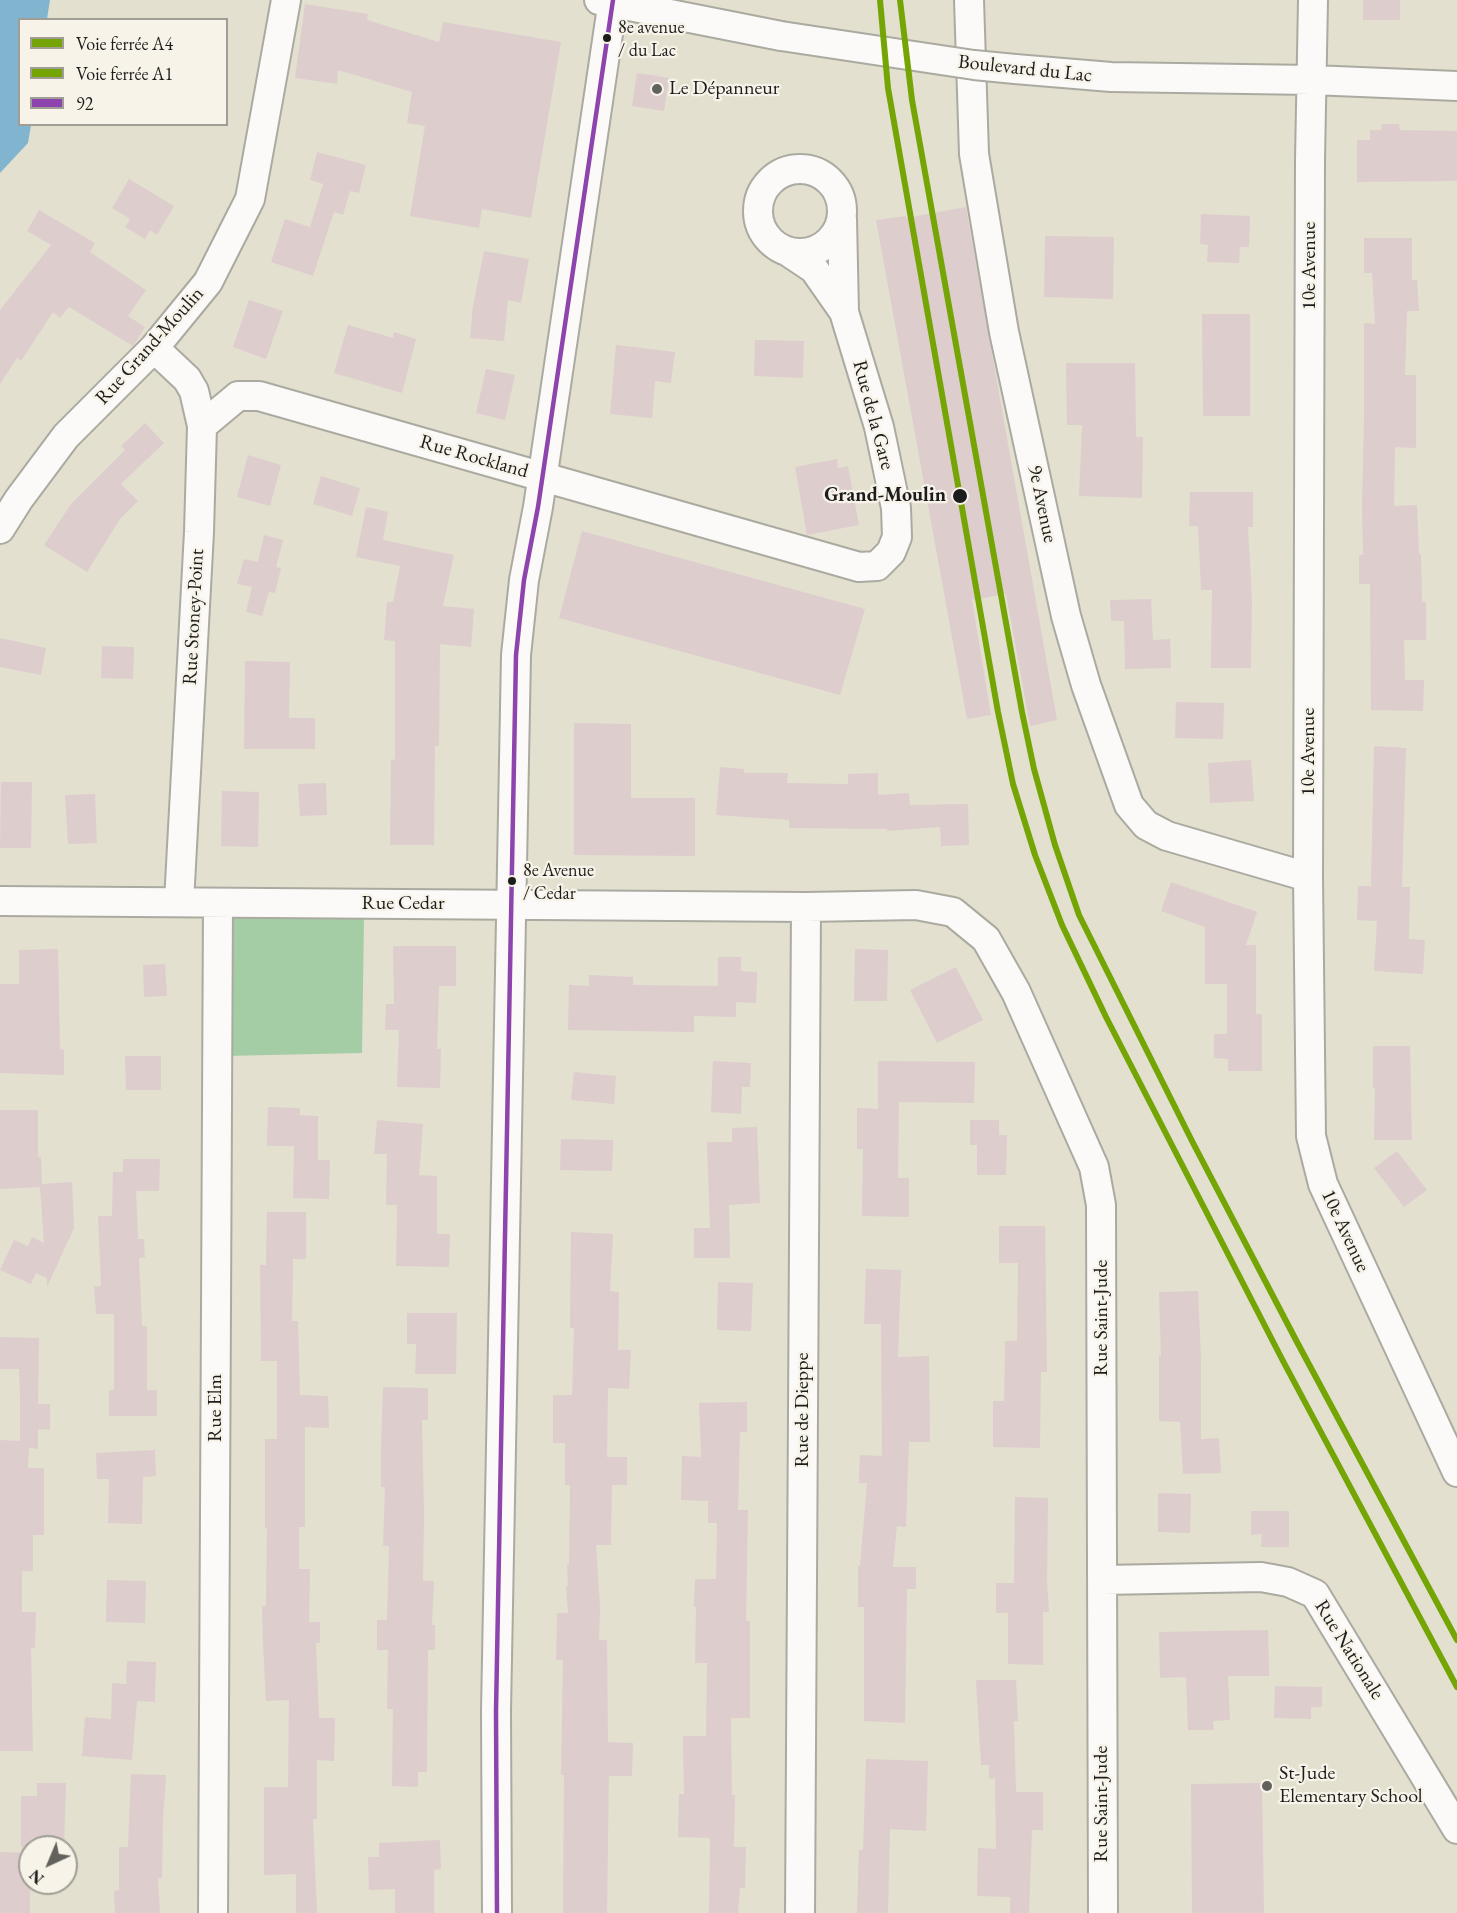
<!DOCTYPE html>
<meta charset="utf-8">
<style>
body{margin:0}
#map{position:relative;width:1457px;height:1913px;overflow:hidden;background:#e3e0d0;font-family:"EB Garamond",serif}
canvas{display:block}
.legend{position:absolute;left:18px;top:18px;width:210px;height:108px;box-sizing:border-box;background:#f7f3e8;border:2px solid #9f9d96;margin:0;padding:8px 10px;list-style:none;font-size:18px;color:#1c1c1c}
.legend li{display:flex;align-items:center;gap:12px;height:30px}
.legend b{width:30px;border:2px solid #9f9d96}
.north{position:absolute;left:18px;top:1835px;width:60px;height:60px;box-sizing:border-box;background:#f7f3e8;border:2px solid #9f9d96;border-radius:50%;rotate:224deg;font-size:16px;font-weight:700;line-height:24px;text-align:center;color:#1c1c1c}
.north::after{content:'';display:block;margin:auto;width:21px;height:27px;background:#62615b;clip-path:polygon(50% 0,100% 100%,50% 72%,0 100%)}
</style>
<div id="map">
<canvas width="1457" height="1913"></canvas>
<ul class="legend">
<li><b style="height:8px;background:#74a504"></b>Voie ferrée A4</li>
<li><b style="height:8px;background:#74a504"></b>Voie ferrée A1</li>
<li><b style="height:8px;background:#8e44ad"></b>92</li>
</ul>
<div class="north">N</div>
</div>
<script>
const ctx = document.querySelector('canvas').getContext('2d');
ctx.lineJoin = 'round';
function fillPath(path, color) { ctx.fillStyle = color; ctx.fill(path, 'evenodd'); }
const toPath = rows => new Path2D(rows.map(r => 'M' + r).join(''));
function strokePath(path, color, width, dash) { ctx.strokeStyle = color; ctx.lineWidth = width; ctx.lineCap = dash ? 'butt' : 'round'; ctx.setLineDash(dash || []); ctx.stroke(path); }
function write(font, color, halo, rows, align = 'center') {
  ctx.font = font + ' "EB Garamond",serif'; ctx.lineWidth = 4.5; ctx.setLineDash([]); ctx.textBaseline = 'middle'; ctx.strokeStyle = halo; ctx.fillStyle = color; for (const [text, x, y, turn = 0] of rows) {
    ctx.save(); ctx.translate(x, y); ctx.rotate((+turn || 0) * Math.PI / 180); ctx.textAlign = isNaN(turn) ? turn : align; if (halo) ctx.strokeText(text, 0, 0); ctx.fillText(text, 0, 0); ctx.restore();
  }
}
const forest = toPath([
 [226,911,364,918,362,1053,224,1056]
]);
const water = toPath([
 [0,0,50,0,47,19,20,20,20,124,31,125,28,143,0,173]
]);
const building = toPath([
 [1363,0,1400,0,1400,20,1363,20],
 [305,4,368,14,367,20,439,42,443,22,561,42,531,218,482,209,479,228,410,216,425,126,407,123,412,92,338,70,337,84,295,78],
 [637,73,669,78,664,111,632,106],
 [1382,124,1399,124,1400,130,1457,131,1457,181,1357,182,1357,140,1370,140,1370,130,1381,130],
 [317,152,366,165,359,193,350,191,343,215,334,212,313,276,271,262,285,219,310,227,323,184,310,180],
 [129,179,174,206,157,235,150,230,145,239,125,227,130,219,112,208],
 [966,207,1057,720,1030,726,1006,594,972,600,991,715,967,719,876,220,906,216,906,218],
 [39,210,95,243,90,252,146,290,128,316,145,327,133,346,69,307,60,318,53,312,21,361,17,358,0,384,0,310,51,245,27,231],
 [1201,214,1250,216,1249,247,1240,247,1239,263,1207,262,1208,245,1200,244],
 [1045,236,1114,237,1113,299,1044,297],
 [1364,238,1412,238,1412,280,1417,280,1419,311,1407,311,1405,375,1416,375,1416,448,1395,447,1394,506,1417,505,1419,554,1421,554,1422,602,1426,602,1426,640,1404,640,1405,680,1424,680,1423,711,1371,710,1370,584,1359,584,1359,555,1363,555,1362,506,1364,421,1364,323,1375,324,1372,273,1364,273],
 [484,251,529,259,521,303,508,300,504,341,470,338,473,306],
 [249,300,283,311,266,359,233,347],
 [1202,314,1250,314,1250,416,1203,416],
 [348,325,393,338,394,332,416,339,402,393,334,373],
 [755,340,804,341,803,378,754,376],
 [616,345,675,352,671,383,655,381,652,418,610,414],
 [1066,363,1135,363,1136,437,1143,437,1142,498,1079,496,1082,425,1067,425],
 [486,369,515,375,505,420,476,413],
 [145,423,164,443,121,484,138,501,120,519,87,572,44,545,71,504,125,450,121,446],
 [248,455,281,465,270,506,237,497],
 [837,459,838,468,848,466,859,525,807,535,795,467],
 [321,476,360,488,352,516,313,504],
 [1190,492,1253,492,1253,527,1248,527,1252,599,1251,668,1211,668,1212,590,1201,590,1198,526,1189,526],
 [366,507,388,512,383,540,454,555,443,606,474,609,471,647,440,644,439,746,435,746,434,845,390,845,391,759,395,760,395,641,384,640,387,602,393,602,400,566,356,557],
 [582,531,865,609,840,695,559,618],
 [264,535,283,540,276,567,281,568,275,593,269,592,262,616,246,612,252,587,237,584,244,559,258,562],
 [1151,599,1153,640,1170,639,1171,668,1125,669,1124,621,1111,621,1110,600],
 [0,638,46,648,41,675,0,667],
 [102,646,134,647,133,679,101,678],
 [245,661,290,662,289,718,315,718,315,749,244,749],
 [1176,702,1224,703,1223,739,1175,738],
 [574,723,631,724,631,798,695,798,695,856,574,855],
 [1374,746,1406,748,1402,887,1410,887,1409,939,1425,940,1423,974,1374,971,1377,921,1357,920,1358,886,1371,886],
 [1251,760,1254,801,1210,803,1208,763],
 [720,767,744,769,744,773,788,773,787,783,848,784,848,774,878,773,878,795,909,793,910,805,968,804,969,845,941,846,940,827,887,831,887,829,789,828,789,820,716,815],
 [1,782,32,782,31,848,0,848],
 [326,783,327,815,300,816,298,784],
 [222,791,259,792,258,847,221,846],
 [95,794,97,843,68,844,65,795],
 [1171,882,1257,912,1246,945,1256,945,1256,1014,1262,1014,1262,1071,1228,1071,1228,1059,1214,1058,1214,1034,1227,1034,1227,984,1205,984,1205,927,1161,911],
 [393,946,456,946,456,986,439,986,437,1049,441,1049,440,1088,397,1087,399,1030,385,1030,386,1004,394,1004],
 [58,949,60,1049,64,1050,64,1075,0,1073,0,984,19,984,19,950],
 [855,949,888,950,887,1001,854,1001],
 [718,957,741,957,741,971,757,972,756,1003,736,1002,736,1017,694,1016,694,1032,568,1030,569,985,589,986,589,975,633,977,633,985,718,986],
 [165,964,167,996,144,997,143,965],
 [956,967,983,1020,937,1043,910,990],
 [1373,1046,1410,1046,1412,1140,1374,1140,1375,1088,1373,1088],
 [125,1056,161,1056,161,1090,126,1090],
 [713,1061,751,1063,750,1087,742,1087,741,1114,711,1112],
 [878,1061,975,1062,974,1103,899,1102,898,1178,909,1178,909,1217,862,1216,863,1149,857,1149,857,1108,878,1109],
 [574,1072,616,1076,614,1104,571,1100],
 [268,1107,300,1108,300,1115,318,1116,318,1160,330,1160,329,1199,293,1198,294,1146,267,1146],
 [0,1110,38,1110,38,1157,41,1157,42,1184,72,1182,74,1228,47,1287,47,1278,36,1273,31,1284,0,1270,14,1240,28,1246,32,1237,44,1243,40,1187,0,1189],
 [377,1120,423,1124,419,1175,437,1176,437,1234,450,1234,449,1267,396,1266,397,1205,386,1205,387,1154,374,1154],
 [970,1120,999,1120,999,1135,1007,1135,1006,1175,977,1175,977,1145,970,1145],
 [757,1127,760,1203,729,1205,730,1258,694,1258,694,1228,710,1228,707,1142,732,1142,732,1128],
 [561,1139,613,1140,612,1171,560,1170],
 [1397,1151,1427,1190,1404,1207,1374,1168],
 [123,1159,160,1159,159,1191,136,1191,138,1239,144,1239,145,1258,139,1258,142,1326,147,1326,147,1390,157,1390,157,1416,109,1416,109,1390,114,1390,114,1314,96,1314,94,1286,101,1286,98,1216,112,1216,113,1172,123,1172],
 [267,1212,306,1212,306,1259,293,1259,292,1321,298,1321,300,1395,328,1396,329,1428,305,1427,305,1527,299,1527,299,1569,310,1569,309,1622,320,1622,320,1643,316,1643,319,1718,335,1718,334,1761,317,1760,317,1819,313,1819,317,1913,296,1913,296,1874,264,1875,264,1787,288,1787,289,1700,266,1701,263,1643,262,1606,266,1606,267,1528,265,1528,265,1439,277,1439,277,1361,261,1361,260,1265,266,1265],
 [999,1226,1045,1226,1047,1372,1041,1372,1040,1448,993,1447,993,1401,1004,1401,1005,1341,1017,1341,1018,1263,999,1263],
 [571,1232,613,1234,610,1291,619,1292,618,1350,631,1350,629,1389,608,1388,607,1457,627,1457,627,1485,612,1485,611,1545,596,1545,600,1607,599,1640,607,1640,608,1742,633,1743,632,1776,609,1776,607,1913,563,1913,564,1775,561,1775,563,1660,556,1660,557,1613,568,1613,566,1586,568,1586,567,1565,569,1564,570,1485,565,1485,565,1443,553,1443,553,1395,572,1395,574,1328,570,1328],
 [866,1269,901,1270,898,1357,929,1356,930,1442,909,1442,906,1527,897,1526,893,1567,916,1567,916,1589,907,1589,905,1723,864,1721,864,1607,858,1607,858,1566,860,1566,867,1483,859,1483,860,1455,882,1456,881,1324,864,1324],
 [718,1282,753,1283,751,1331,717,1330],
 [1198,1291,1201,1357,1201,1439,1219,1438,1221,1473,1183,1474,1180,1422,1159,1421,1159,1356,1161,1356,1159,1292],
 [407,1313,457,1313,456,1374,415,1374,416,1344,407,1344],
 [0,1337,39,1338,38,1404,50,1404,50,1430,38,1429,38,1449,29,1448,28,1468,44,1468,44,1535,33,1535,33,1571,22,1571,22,1612,36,1612,35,1648,31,1648,33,1751,0,1751,0,1440,20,1441,20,1396,19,1369,0,1369],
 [383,1387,428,1388,428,1420,422,1420,424,1514,423,1581,434,1581,432,1625,435,1625,435,1650,428,1650,427,1772,418,1772,418,1787,392,1786,393,1709,387,1709,388,1650,377,1650,377,1620,387,1620,389,1546,383,1546,385,1487,381,1487,381,1450],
 [747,1402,747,1432,740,1432,738,1510,748,1510,746,1621,750,1621,750,1718,731,1718,732,1795,735,1795,734,1847,746,1847,745,1888,740,1888,738,1913,709,1913,710,1838,678,1837,679,1794,684,1794,683,1736,706,1736,707,1663,695,1663,696,1607,694,1607,695,1579,716,1579,717,1523,708,1523,708,1501,681,1500,682,1456,701,1457,699,1403],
 [155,1450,156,1476,143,1477,142,1524,108,1523,109,1479,97,1479,96,1453],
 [1158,1493,1191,1494,1190,1533,1158,1532],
 [1015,1497,1048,1498,1047,1583,1049,1612,1043,1612,1043,1665,1008,1664,1008,1613,996,1613,996,1583,1014,1583],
 [1251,1511,1289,1511,1289,1547,1261,1547,1262,1534,1251,1535],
 [107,1580,146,1581,145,1623,106,1622],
 [1268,1630,1269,1676,1228,1676,1230,1720,1213,1721,1214,1730,1188,1730,1186,1677,1160,1678,1159,1632],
 [127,1661,156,1662,155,1702,137,1701,132,1760,82,1756,85,1717,111,1719,112,1683,126,1684],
 [976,1680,1016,1680,1018,1721,1014,1721,1016,1792,1043,1792,1043,1830,1032,1830,1029,1913,1010,1913,1010,1897,977,1896,978,1848,996,1849,995,1778,989,1779,989,1765,981,1765],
 [1275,1686,1322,1687,1322,1707,1311,1707,1311,1719,1274,1718],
 [866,1759,928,1761,926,1831,890,1829,888,1913,857,1913,859,1850,863,1850],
 [131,1774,166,1775,163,1820,162,1878,158,1878,160,1913,115,1913,114,1891,119,1890,119,1847,128,1847],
 [37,1783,66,1783,64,1847,21,1847,21,1796,37,1796],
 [1262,1783,1264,1913,1192,1913,1191,1784],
 [440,1840,441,1869,434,1870,434,1913,395,1913,395,1889,369,1890,368,1857,379,1857,379,1843],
 [0,1852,30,1853,30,1913,0,1913]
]);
const minor = toPath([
 [599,0,781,36],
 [969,0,974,154,1004,332,1066,616,1086,685,1129,805,1146,825,1167,836,1308,877],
 [1313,0,1310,160,1308,877,1311,1136,1323,1184,1457,1472],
 [1015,69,1111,77,1312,80,1457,86],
 '758 211a42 42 0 1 1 84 0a42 42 0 1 1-84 0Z',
 [842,219,844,312],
 [154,348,187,379,194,391,202,426,199,532,179,902],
 [202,426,238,396,259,396,859,567,877,566,891,552,897,537,896,508,879,427,844,312,814,269,790,253],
 [0,529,19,499,66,436,154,348,208,282,250,199,286,0],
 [0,901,806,907,916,905,953,912,986,939,1016,992,1094,1167,1101,1205,1103,1913],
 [1103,1580,1261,1577,1288,1582,1315,1594,1457,1829],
 [213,1913,218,903],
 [497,1913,496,1711,516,655,524,580,538,507,613,0],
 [800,1913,806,907]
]);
const minorBridge = toPath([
 [781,36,974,65,1015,69]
]);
const bus1 = toPath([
 [497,1913,496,1711,516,655,524,580,538,507,613,0]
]);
const rail1 = toPath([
 [880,0,888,88,998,712,1013,784,1035,855,1062,925,1106,1017,1283,1361,1457,1687]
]);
const rail2 = toPath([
 [900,0,912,100,1022,712,1034,769,1055,845,1079,915,1192,1141,1297,1342,1457,1640]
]);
const markers = [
 [607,38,5,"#1c1c1c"],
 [657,89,6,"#62615b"],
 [960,496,8,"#1c1c1c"],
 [512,881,5,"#1c1c1c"],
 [1267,1786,6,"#62615b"]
];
const busNames = [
 ["8e avenue",618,28],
 ["/ du Lac",618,51],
 ["8e Avenue",523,871],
 ["/ Cedar",523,894]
];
const streetNames = [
 ["Boulevard du Lac",1025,69,6],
 ["10e Avenue",1310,266,-90],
 ["Rue Grand-Moulin",150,346,-48],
 ["Rue de la Gare",873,415,75],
 ["Rue Rockland",474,457,16],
 ["9e Avenue",1042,504,78],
 ["Rue Stoney-Point",194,617,-87],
 ["10e Avenue",1309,752,-90],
 ["Rue Cedar",403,904],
 ["10e Avenue",1345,1231,65],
 ["Rue Saint-Jude",1102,1318,-90],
 ["Rue Elm",216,1408,-90],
 ["Rue de Dieppe",803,1410,-90],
 ["Rue Nationale",1349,1650,58],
 ["Rue Saint-Jude",1102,1804,-90]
];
const poiNames = [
 ["Le Dépanneur",669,89],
 ["St-Jude",1279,1774],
 ["Elementary School",1279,1797]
];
const stopNames = [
 ["Grand-Moulin",946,496]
];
fillPath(forest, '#a4cca5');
fillPath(water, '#81b5cf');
fillPath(building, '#decdcd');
strokePath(minor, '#abaaa0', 32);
strokePath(minor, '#fbfaf8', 28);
strokePath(minorBridge, '#abaaa0', 32, []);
strokePath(minorBridge, '#fbfaf8', 28);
strokePath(bus1, '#8e44ad', 4.5);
strokePath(rail1, '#74a504', 6);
strokePath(rail2, '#74a504', 6);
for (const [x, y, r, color] of markers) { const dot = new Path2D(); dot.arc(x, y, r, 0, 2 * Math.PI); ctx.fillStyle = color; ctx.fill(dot); strokePath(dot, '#f7f3e8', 2); }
write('18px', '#1c1c1c', '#f7f3e8', busNames, 'left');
write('20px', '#1c1c1c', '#f7f3e8', streetNames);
write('20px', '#1c1c1c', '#f7f3e8', poiNames, 'left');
write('bold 20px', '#1c1c1c', '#f7f3e8', stopNames, 'right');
</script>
